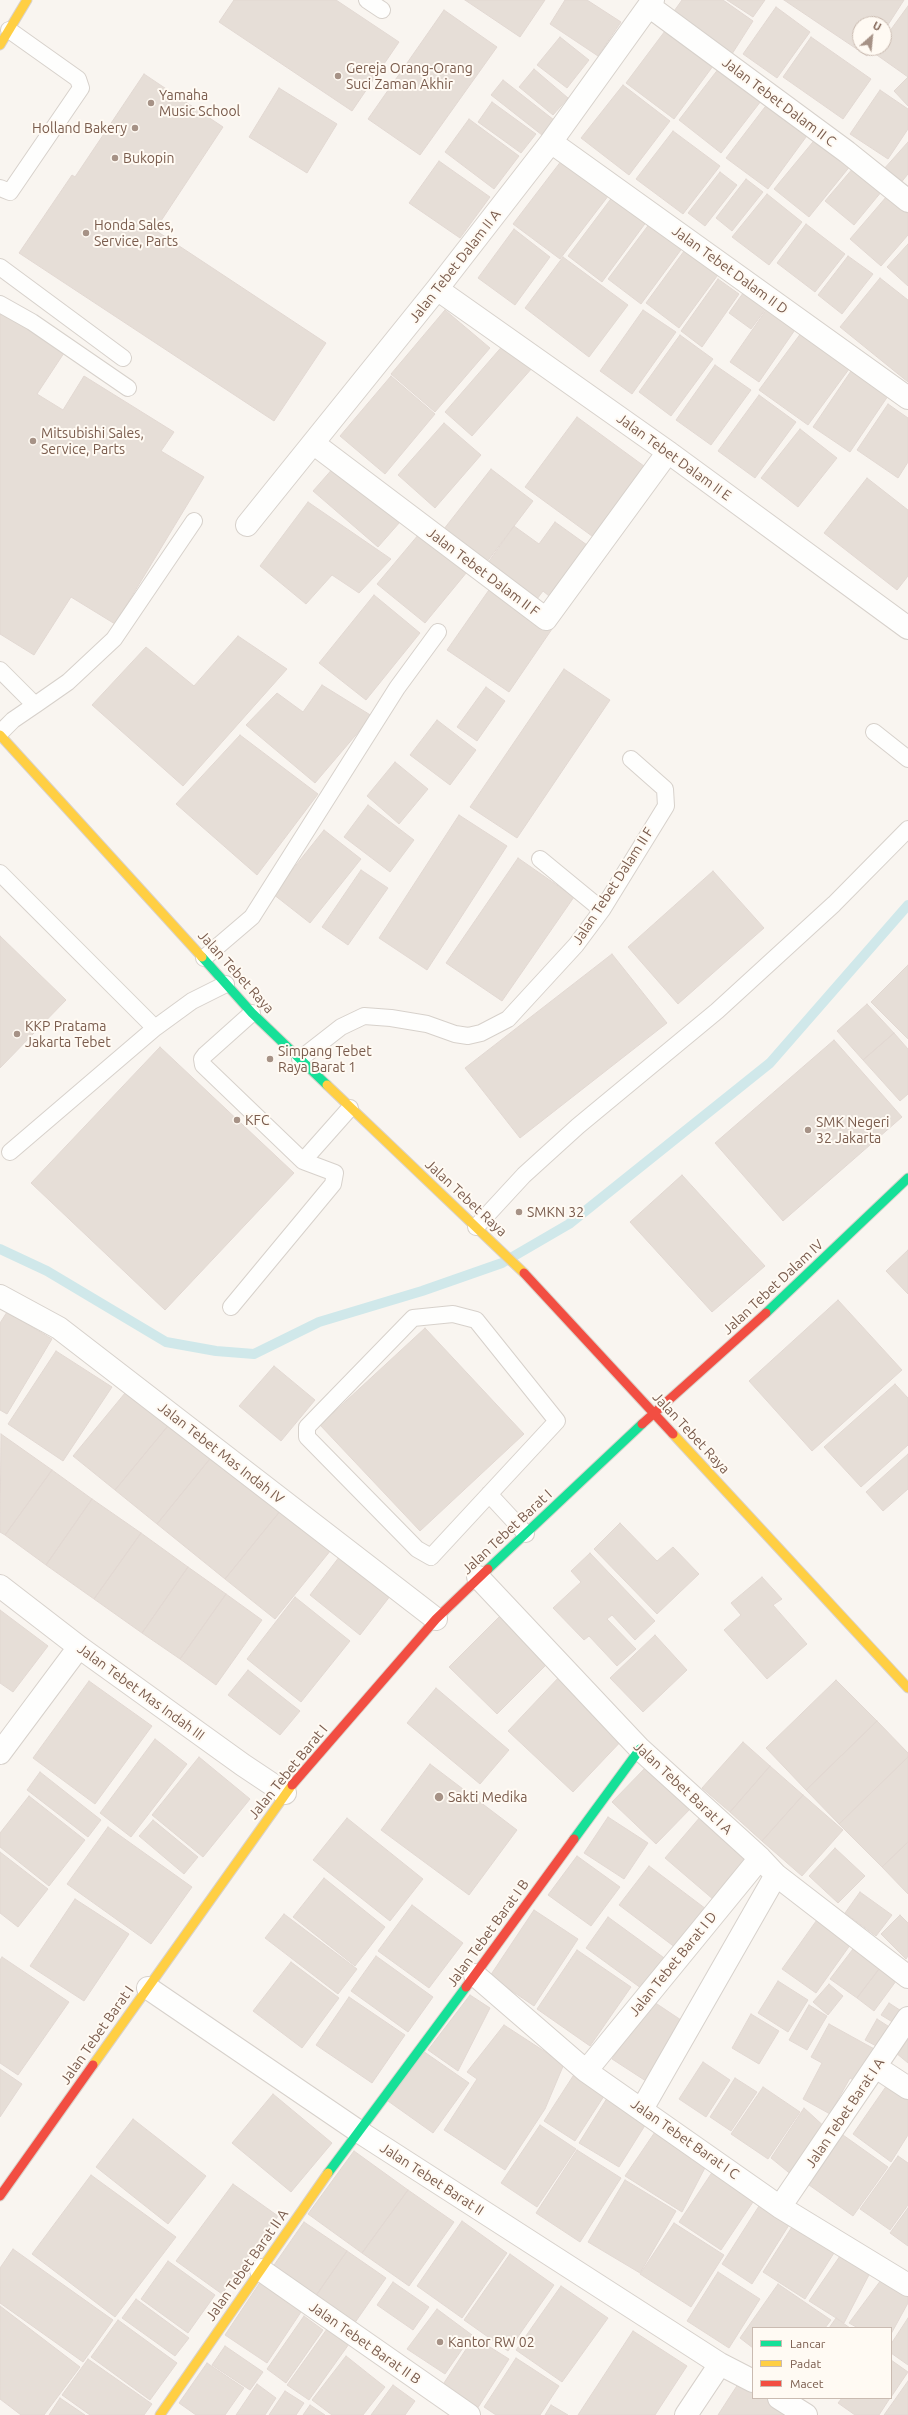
<!DOCTYPE html>
<style>
body{margin:0}
#map{position:relative;width:908px;height:2415px;overflow:hidden;background:#f9f5f0;font-family:Ubuntu,sans-serif}
canvas{display:block}
.legend{position:absolute;left:752px;top:2327px;width:140px;height:72px;box-sizing:border-box;background:#fffaf3;border:1px solid #cabbb1;margin:0;padding:5px 7px;list-style:none;font-size:12px;color:#7a5c4d}
.legend li{display:flex;align-items:center;gap:8px;height:20px}
.legend b{width:20px;border:1px solid #cabbb1}
.north{position:absolute;left:852px;top:16px;width:40px;height:40px;box-sizing:border-box;background:#fffaf3;border:1px solid #cabbb1;border-radius:50%;rotate:27deg;font-size:11px;font-weight:700;line-height:16px;text-align:center;color:#7a5c4d}
.north::after{content:'';display:block;margin:auto;width:14px;height:18px;background:#a69286;clip-path:polygon(50% 0,100% 100%,50% 72%,0 100%)}
</style>
<div id="map">
<canvas width="908" height="2415"></canvas>
<ul class="legend">
<li><b style="height:5px;background:#16e098"></b>Lancar</li>
<li><b style="height:5px;background:#ffcf43"></b>Padat</li>
<li><b style="height:5px;background:#f24e42"></b>Macet</li>
</ul>
<div class="north">U</div>
</div>
<script>
const ctx = document.querySelector('canvas').getContext('2d');
ctx.lineJoin = 'round';
const toPath = rows => new Path2D(rows.map(r => 'M' + r).join(''));
function strokePath(path, color, width, dash) { ctx.strokeStyle = color; ctx.lineWidth = width; ctx.lineCap = dash ? 'butt' : 'round'; ctx.setLineDash(dash || []); ctx.stroke(path); }
function fillPath(path, color) { ctx.fillStyle = color; ctx.fill(path, 'evenodd'); }
function write(font, color, halo, rows, align = 'center') {
  ctx.font = font + ' Ubuntu,sans-serif'; ctx.lineWidth = 4; ctx.setLineDash([]); ctx.textBaseline = 'middle'; ctx.strokeStyle = halo; ctx.fillStyle = color; for (const [text, x, y, turn = 0] of rows) {
    ctx.save(); ctx.translate(x, y); ctx.rotate((+turn || 0) * Math.PI / 180); ctx.textAlign = isNaN(turn) ? turn : align; if (halo) ctx.strokeText(text, 0, 0); ctx.fillText(text, 0, 0); ctx.restore();
  }
}
const stream = toPath([
 [0,1249,47,1271,166,1342,216,1351,254,1354,319,1322,422,1291,502,1263,569,1224,770,1063,908,905]
]);
const building = toPath([
 [234,0,336,0,399,42,352,111,219,22,234,0],
 [465,0,545,0,520,37,465,0],
 [565,0,587,0,621,22,598,56,550,24,565,0],
 [682,0,723,0,753,21,732,54,672,14,682,0],
 [727,0,765,0,753,17,727,0],
 [784,0,904,0,884,31,884,24,860,24,860,48,872,48,867,56,784,0],
 [908,6,908,77,874,53,878,48,884,48,884,39,908,6],
 [776,7,810,32,777,78,743,54,776,7],
 [444,10,497,47,420,155,368,119,444,10],
 [668,27,716,62,674,119,626,83,668,27],
 [560,37,589,60,567,88,537,65,560,37],
 [811,37,871,79,843,119,783,77,811,37],
 [719,68,761,101,721,153,679,120,719,68],
 [534,69,568,98,553,115,519,87,534,69],
 [144,74,223,127,155,230,326,343,274,421,19,253,72,175,75,177,144,74],
 [908,77,908,106,894,91,908,77],
 [503,80,554,120,542,135,491,95,503,80],
 [623,85,670,121,629,175,581,138,623,85],
 [279,88,337,124,307,173,249,137,279,88],
 [880,90,908,109,908,129,888,159,850,134,880,90],
 [492,102,536,134,521,153,478,122,492,102],
 [768,103,809,133,768,189,726,158,768,103],
 [469,119,519,156,494,189,445,152,469,119],
 [673,131,720,166,683,214,636,179,673,131],
 [817,137,851,165,809,217,774,189,817,137],
 [908,142,908,174,899,185,883,170,908,142],
 [565,156,612,191,560,259,513,224,565,156],
 [439,161,490,197,460,238,409,203,439,161],
 [854,167,882,191,854,225,825,201,854,167],
 [720,172,737,185,705,226,688,213,720,172],
 [746,179,763,192,732,231,716,218,746,179],
 [767,194,802,222,769,265,732,237,767,194],
 [613,196,647,221,602,282,568,256,613,196],
 [887,196,908,214,908,235,881,266,850,239,887,196],
 [653,219,686,243,641,304,608,279,653,219],
 [806,224,845,254,815,292,777,263,806,224],
 [514,229,550,257,515,305,478,278,514,229],
 [908,244,908,286,887,267,908,244],
 [687,247,720,272,679,328,646,303,687,247],
 [848,256,873,274,842,314,818,295,848,256],
 [563,257,628,305,589,357,525,308,563,257],
 [880,278,908,300,908,382,840,327,880,278],
 [718,279,739,294,702,347,681,331,718,279],
 [748,286,771,302,751,329,729,313,748,286],
 [771,303,799,324,759,382,730,362,771,303],
 [0,307,66,350,37,394,63,410,84,376,174,432,161,451,204,477,115,624,71,597,34,655,0,634,0,307],
 [445,310,490,348,435,412,391,374,445,310],
 [643,310,676,332,632,394,600,371,643,310],
 [804,329,852,365,808,425,759,390,804,329],
 [680,335,713,359,671,416,639,392,680,335],
 [505,343,533,367,472,436,445,412,505,343],
 [715,365,751,390,711,445,676,420,715,365],
 [851,371,888,396,850,452,813,427,851,371],
 [391,376,435,414,385,474,340,436,391,376],
 [759,395,796,422,755,478,718,451,759,395],
 [888,404,908,418,908,462,898,478,857,450,888,404],
 [577,417,648,469,596,539,525,487,577,417],
 [444,423,481,455,435,508,398,475,444,423],
 [800,429,837,458,798,507,761,478,800,429],
 [335,466,400,522,378,547,313,491,335,466],
 [491,469,533,501,483,567,440,534,491,469],
 [867,478,908,510,908,576,897,590,824,533,867,478],
 [308,502,391,559,359,593,332,575,306,604,260,566,308,502],
 [555,522,594,550,574,577,567,572,549,596,543,591,534,603,485,567,514,526,539,544,555,522],
 [419,534,467,572,425,623,377,584,419,534],
 [491,587,552,629,509,692,447,650,491,587],
 [374,595,420,633,366,700,319,663,374,595],
 [238,636,287,669,183,786,92,705,146,647,194,686,238,636],
 [564,669,610,700,517,838,470,807,564,669],
 [322,685,372,716,315,783,246,725,277,693,303,712,322,685],
 [486,687,505,701,477,741,457,727,486,687],
 [437,720,476,750,450,785,410,755,437,720],
 [240,735,318,794,257,875,176,804,240,735],
 [395,762,428,789,399,824,367,796,395,762],
 [368,805,414,840,390,872,344,837,368,805],
 [459,815,507,846,427,970,379,938,459,815],
 [324,830,361,859,310,923,273,894,324,830],
 [518,858,574,897,502,1001,446,963,518,858],
 [361,870,388,888,348,945,322,927,361,870],
 [713,871,764,928,678,1004,628,947,713,871],
 [0,936,66,1000,0,1068,0,936],
 [612,954,667,1023,520,1138,465,1068,612,954],
 [908,965,908,1039,871,1002,908,965],
 [867,1004,894,1033,863,1060,837,1031,867,1004],
 [894,1033,908,1049,908,1094,900,1101,863,1060,894,1033],
 [834,1040,902,1117,783,1221,715,1143,834,1040],
 [160,1047,294,1173,165,1310,31,1183,160,1047],
 [682,1175,765,1266,712,1312,630,1222,682,1175],
 [908,1250,908,1294,886,1271,908,1250],
 [838,1300,902,1370,812,1451,749,1381,838,1300],
 [7,1312,52,1339,7,1414,0,1410,0,1323,7,1312],
 [425,1328,524,1434,420,1531,320,1425,425,1328],
 [56,1351,112,1387,63,1461,8,1424,56,1351],
 [274,1366,315,1400,281,1441,239,1406,274,1366],
 [895,1384,908,1398,908,1445,861,1487,824,1447,895,1384],
 [130,1387,172,1421,115,1490,73,1456,130,1387],
 [172,1421,213,1455,157,1524,115,1490,172,1421],
 [1,1434,52,1470,5,1535,0,1532,1,1434],
 [908,1454,908,1489,883,1511,866,1492,908,1454],
 [213,1455,281,1510,225,1579,157,1524,213,1455],
 [52,1470,92,1499,46,1565,5,1535,52,1470],
 [92,1499,141,1533,94,1599,46,1565,92,1499],
 [281,1510,331,1550,275,1619,225,1579,281,1510],
 [620,1523,657,1561,673,1547,699,1574,657,1614,594,1549,620,1523],
 [141,1533,188,1567,142,1633,94,1599,141,1533],
 [343,1552,394,1591,360,1635,310,1595,343,1552],
 [590,1553,655,1621,635,1640,612,1615,607,1619,636,1649,617,1666,589,1636,584,1640,553,1608,581,1582,571,1571,590,1553],
 [188,1567,226,1594,180,1659,142,1633,188,1567],
 [762,1577,782,1599,773,1605,807,1644,767,1679,724,1630,741,1615,731,1603,762,1577],
 [226,1594,262,1620,216,1685,180,1659,226,1594],
 [295,1597,350,1641,301,1702,247,1659,295,1597],
 [0,1610,48,1646,13,1692,0,1683,0,1610],
 [505,1611,553,1658,497,1714,449,1667,505,1611],
 [655,1635,687,1670,643,1712,610,1678,655,1635],
 [248,1670,300,1711,280,1735,228,1695,248,1670],
 [561,1675,626,1736,573,1792,508,1731,561,1675],
 [836,1680,877,1721,806,1790,766,1748,836,1680],
 [89,1681,152,1726,95,1804,33,1758,89,1681],
 [436,1688,509,1750,480,1784,407,1723,436,1688],
 [877,1721,908,1753,908,1757,839,1824,806,1790,877,1721],
 [155,1739,187,1764,131,1837,100,1813,155,1739],
 [743,1742,770,1766,730,1812,702,1788,743,1742],
 [199,1757,250,1799,203,1857,152,1815,199,1757],
 [908,1757,908,1842,882,1867,839,1824,908,1757],
 [430,1764,517,1830,469,1895,381,1830,430,1764],
 [649,1764,693,1806,656,1844,612,1802,649,1764],
 [770,1766,803,1795,762,1841,730,1812,770,1766],
 [40,1772,101,1820,88,1837,27,1790,40,1772],
 [803,1795,843,1830,802,1876,762,1841,803,1795],
 [29,1796,85,1840,49,1886,0,1847,0,1833,29,1796],
 [701,1816,750,1858,714,1900,665,1858,701,1816],
 [608,1817,648,1843,624,1879,584,1853,608,1817],
 [347,1818,423,1879,390,1921,313,1860,347,1818],
 [153,1820,198,1857,184,1874,139,1836,153,1820],
 [108,1827,192,1887,151,1944,67,1884,108,1827],
 [908,1842,908,1894,882,1867,908,1842],
 [835,1848,865,1876,838,1903,809,1876,835,1848],
 [0,1852,48,1889,18,1927,0,1913,0,1852],
 [577,1856,620,1887,591,1926,548,1895,577,1856],
 [649,1866,710,1912,680,1951,619,1905,649,1866],
 [324,1878,385,1927,355,1966,293,1917,324,1878],
 [860,1892,892,1915,876,1936,845,1913,860,1892],
 [75,1899,129,1934,84,2001,30,1966,75,1899],
 [412,1905,463,1943,429,1988,378,1951,412,1905],
 [534,1910,578,1939,534,2006,490,1976,534,1910],
 [284,1914,357,1969,338,1994,265,1938,284,1914],
 [900,1915,908,1923,908,1956,906,1959,881,1934,900,1915],
 [608,1917,667,1960,645,1991,586,1948,608,1917],
 [819,1917,853,1941,816,1993,782,1969,819,1917],
 [856,1945,882,1965,857,1998,830,1979,856,1945],
 [577,1950,631,1987,590,2046,537,2009,577,1950],
 [376,1956,433,1997,408,2032,351,1991,376,1956],
 [2,1957,69,2002,18,2075,0,2063,0,1960,2,1957],
 [291,1962,339,1998,302,2048,253,2011,291,1962],
 [882,1965,899,1977,874,2011,857,1998,882,1965],
 [778,1981,808,2000,788,2032,758,2013,778,1981],
 [829,1984,843,1996,828,2015,813,2002,829,1984],
 [470,1995,490,2008,458,2071,428,2050,470,1995],
 [349,1997,405,2035,372,2083,316,2045,349,1997],
 [651,2000,687,2024,649,2083,612,2059,651,2000],
 [889,2003,906,2014,899,2026,881,2015,889,2003],
 [809,2005,827,2016,807,2050,789,2040,809,2005],
 [751,2014,779,2031,759,2064,732,2048,751,2014],
 [877,2019,891,2028,880,2048,865,2040,877,2019],
 [829,2024,878,2051,860,2084,850,2078,830,2114,803,2099,822,2063,811,2057,829,2024],
 [504,2025,564,2064,545,2109,505,2170,444,2130,477,2079,467,2072,504,2025],
 [908,2037,908,2063,896,2053,908,2037],
 [423,2051,469,2083,433,2133,388,2101,423,2051],
 [703,2062,730,2080,706,2117,679,2099,703,2062],
 [0,2069,22,2084,0,2117,0,2069],
 [575,2073,606,2093,575,2141,544,2121,575,2073],
 [735,2078,757,2092,731,2131,710,2117,735,2078],
 [887,2085,908,2098,908,2135,891,2162,853,2134,887,2085],
 [763,2087,800,2112,768,2159,731,2134,763,2087],
 [273,2094,332,2143,291,2192,232,2143,273,2094],
 [609,2095,649,2119,619,2167,579,2143,609,2095],
 [804,2108,827,2129,793,2176,771,2158,804,2108],
 [133,2119,206,2176,168,2224,96,2167,133,2119],
 [540,2125,576,2149,537,2207,501,2183,540,2125],
 [657,2129,708,2162,682,2212,625,2176,657,2129],
 [843,2135,888,2167,853,2216,809,2185,843,2135],
 [577,2150,621,2178,580,2242,536,2213,577,2150],
 [354,2151,408,2190,362,2253,308,2214,354,2151],
 [898,2156,908,2163,908,2205,890,2230,860,2209,898,2156],
 [713,2171,755,2199,721,2250,679,2222,713,2171],
 [91,2175,176,2237,115,2317,32,2254,91,2175],
 [625,2180,676,2211,640,2273,588,2242,625,2180],
 [233,2184,278,2216,222,2294,176,2261,233,2184],
 [408,2190,454,2222,409,2286,362,2253,408,2190],
 [759,2206,789,2225,752,2284,722,2264,759,2206],
 [908,2208,908,2246,890,2233,908,2208],
 [797,2219,839,2245,805,2299,763,2272,797,2219],
 [462,2221,507,2253,462,2318,417,2286,462,2221],
 [304,2222,347,2251,315,2297,272,2268,304,2222],
 [674,2223,724,2255,691,2307,640,2274,674,2223],
 [13,2249,113,2320,83,2362,0,2303,0,2268,13,2249],
 [347,2251,386,2278,354,2324,315,2297,347,2251],
 [510,2254,554,2285,508,2351,464,2320,510,2254],
 [840,2256,871,2271,844,2323,809,2301,840,2256],
 [168,2261,215,2295,188,2333,141,2299,168,2261],
 [718,2272,760,2299,729,2348,687,2321,718,2272],
 [881,2280,908,2294,908,2303,891,2334,891,2328,858,2328,849,2323,881,2280],
 [261,2281,303,2309,267,2363,225,2335,261,2281],
 [393,2282,429,2307,413,2330,377,2305,393,2282],
 [778,2284,831,2320,825,2328,753,2328,753,2348,740,2338,778,2284],
 [561,2286,608,2318,562,2382,516,2350,561,2286],
 [136,2299,189,2338,175,2356,122,2318,136,2299],
 [0,2306,80,2367,44,2415,21,2415,0,2399,0,2306],
 [437,2309,472,2335,445,2374,407,2349,437,2309],
 [304,2316,323,2330,286,2383,267,2369,304,2316],
 [836,2318,850,2328,829,2328,836,2318],
 [908,2318,908,2365,891,2353,891,2344,908,2318],
 [118,2320,177,2363,150,2400,91,2357,118,2320],
 [327,2329,349,2344,309,2400,287,2385,327,2329],
 [633,2331,687,2366,655,2415,578,2415,633,2331],
 [474,2337,509,2359,477,2409,442,2386,474,2337],
 [225,2346,263,2372,250,2390,212,2365,225,2346],
 [346,2356,385,2387,363,2415,332,2415,312,2400,346,2356],
 [516,2358,559,2386,540,2415,496,2415,484,2407,516,2358],
 [88,2359,152,2404,144,2415,90,2415,62,2395,88,2359],
 [891,2360,908,2372,891,2397,891,2360],
 [207,2363,244,2388,225,2415,196,2415,179,2403,207,2363],
 [742,2378,753,2386,753,2398,772,2398,791,2415,718,2415,742,2378],
 [908,2381,908,2415,884,2415,908,2381],
 [257,2384,276,2398,265,2415,236,2415,257,2384],
 [393,2385,415,2401,405,2415,371,2415,393,2385],
 [285,2391,304,2403,296,2415,269,2415,285,2391],
 [60,2398,85,2415,49,2415,60,2398],
 [842,2398,890,2398,879,2415,855,2415,838,2403,842,2398],
 [310,2405,325,2415,303,2415,310,2405],
 [551,2405,568,2415,545,2415,551,2405]
]);
const lane = toPath([
 [367,0,382,10],
 [0,188,10,192,81,88,78,79,9,30],
 [0,267,123,358],
 [0,304,32,322,128,388],
 [0,670,35,705,13,720,0,733],
 [35,705,68,682,114,639,194,521],
 [874,732,908,759],
 [540,859,602,910],
 [0,873,155,1028],
 [204,958,252,917,397,688,438,632],
 [300,1059,341,1027,364,1016,391,1018,427,1024,455,1034,468,1036,481,1033,508,1019,576,945,602,910,666,806,665,789,631,759],
 [10,1152,155,1028,192,1001,226,984],
 [303,1161,350,1108],
 [476,1227,524,1175,578,1126,717,1011,834,904,908,829],
 [231,1307,333,1184,335,1173,303,1161,203,1065,202,1059,205,1055,252,1013],
 [453,1314,476,1320,557,1421,431,1557,417,1549,307,1437,307,1427,413,1318,453,1314],
 [489,1494,526,1534]
]);
const street = toPath([
 [649,6,847,152,908,201],
 [551,142,908,398],
 [437,289,668,452,908,628],
 [313,443,546,619,668,452],
 [247,525,437,289,551,142,653,0],
 [0,1296,59,1328,436,1619],
 [478,1577,640,1749,760,1858,776,1875,908,1977],
 [0,1586,79,1647,243,1765,285,1793],
 [0,1753,79,1647],
 [475,1975,586,2071,780,2207,908,2285],
 [148,1988,358,2131,720,2364,753,2381],
 [876,2067,908,2088],
 [586,2071,760,1858],
 [642,2109,776,1875],
 [780,2207,908,2018],
 [261,2270,469,2415],
 [779,2398,806,2415],
 [686,2415,720,2364]
]);
const fast = toPath([
 [202,957,252,1013,327,1085],
 [766,1313,908,1178],
 [488,1569,642,1424],
 [574,1839,640,1749],
 [328,2173,466,1987]
]);
const slow = toPath([
 [0,45,27,0],
 [0,735,202,957],
 [327,1085,524,1273],
 [673,1434,908,1688],
 [93,2065,292,1785],
 [160,2415,328,2173]
]);
const jam = toPath([
 [524,1273,673,1434],
 [642,1424,766,1313],
 [292,1785,436,1619,488,1569],
 [466,1987,574,1839],
 [0,2196,93,2065]
]);
const markers = [
 [338,76,4,"#a69286"],
 [151,103,4,"#a69286"],
 [135,128,4,"#a69286"],
 [115,158,4,"#a69286"],
 [86,233,4,"#a69286"],
 [33,441,4,"#a69286"],
 [17,1034,4,"#a69286"],
 [270,1059,4,"#a69286"],
 [237,1120,4,"#a69286"],
 [808,1130,4,"#a69286"],
 [519,1212,4,"#a69286"],
 [439,1797,5,"#a69286"],
 [440,2342,4,"#a69286"]
];
const poiNames = [
 ["Gereja Orang-Orang",346,68],
 ["Suci Zaman Akhir",346,84],
 ["Yamaha",159,95],
 ["Music School",159,111],
 ["Holland Bakery",127,128,"right"],
 ["Bukopin",123,158],
 ["Honda Sales,",94,225],
 ["Service, Parts",94,241],
 ["Mitsubishi Sales,",41,433],
 ["Service, Parts",41,449],
 ["KKP Pratama",25,1026],
 ["Jakarta Tebet",25,1042],
 ["Simpang Tebet",278,1051],
 ["Raya Barat 1",278,1067],
 ["KFC",245,1120],
 ["SMK Negeri",816,1122],
 ["32 Jakarta",816,1138],
 ["SMKN 32",527,1212],
 ["Sakti Medika",448,1797],
 ["Kantor RW 02",448,2342]
];
const streetNames = [
 ["Jalan Tebet Dalam II C",779,102,37],
 ["Jalan Tebet Dalam II A",455,266,-52],
 ["Jalan Tebet Dalam II D",730,270,36],
 ["Jalan Tebet Dalam II E",674,457,36],
 ["Jalan Tebet Dalam II F",483,572,37],
 ["Jalan Tebet Dalam II F",613,886,-57],
 ["Jalan Tebet Raya",236,972,48],
 ["Jalan Tebet Raya",466,1198,43],
 ["Jalan Tebet Dalam IV",773,1287,-43],
 ["Jalan Tebet Raya",691,1433,47],
 ["Jalan Tebet Mas Indah IV",221,1453,38],
 ["Jalan Tebet Barat I",507,1532,-43],
 ["Jalan Tebet Mas Indah III",141,1692,36],
 ["Jalan Tebet Barat I",288,1772,-51],
 ["Jalan Tebet Barat I A",683,1788,43],
 ["Jalan Tebet Barat I B",488,1933,-54],
 ["Jalan Tebet Barat I D",673,1964,-51],
 ["Jalan Tebet Barat I",97,2035,-55],
 ["Jalan Tebet Barat I A",845,2113,-56],
 ["Jalan Tebet Barat I C",685,2139,35],
 ["Jalan Tebet Barat II",432,2179,33],
 ["Jalan Tebet Barat II A",247,2265,-55],
 ["Jalan Tebet Barat II B",365,2343,35]
];
strokePath(stream, '#d0e8ea', 10);
fillPath(building, '#e6ded7');
strokePath(building, '#e2d8d2', 1);
strokePath(lane, '#d7d1cb', 18);
strokePath(street, '#d7d1cb', 24);
strokePath(fast, '#d9d2cb', 11);
strokePath(slow, '#d9d2cb', 11);
strokePath(jam, '#d9d2cb', 11);
strokePath(lane, '#fefefd', 16);
strokePath(street, '#fefefd', 22);
strokePath(fast, '#16e098', 9);
strokePath(slow, '#ffcf43', 9);
strokePath(jam, '#f24e42', 9);
for (const [x, y, r, color] of markers) { const dot = new Path2D(); dot.arc(x, y, r, 0, 2 * Math.PI); ctx.fillStyle = color; ctx.fill(dot); strokePath(dot, '#fffaf3', 1.5); }
write('14px', '#7a5c4d', '#fffaf3', poiNames, 'left');
write('14px', '#7a5c4d', '#fffaf3', streetNames);
</script>
